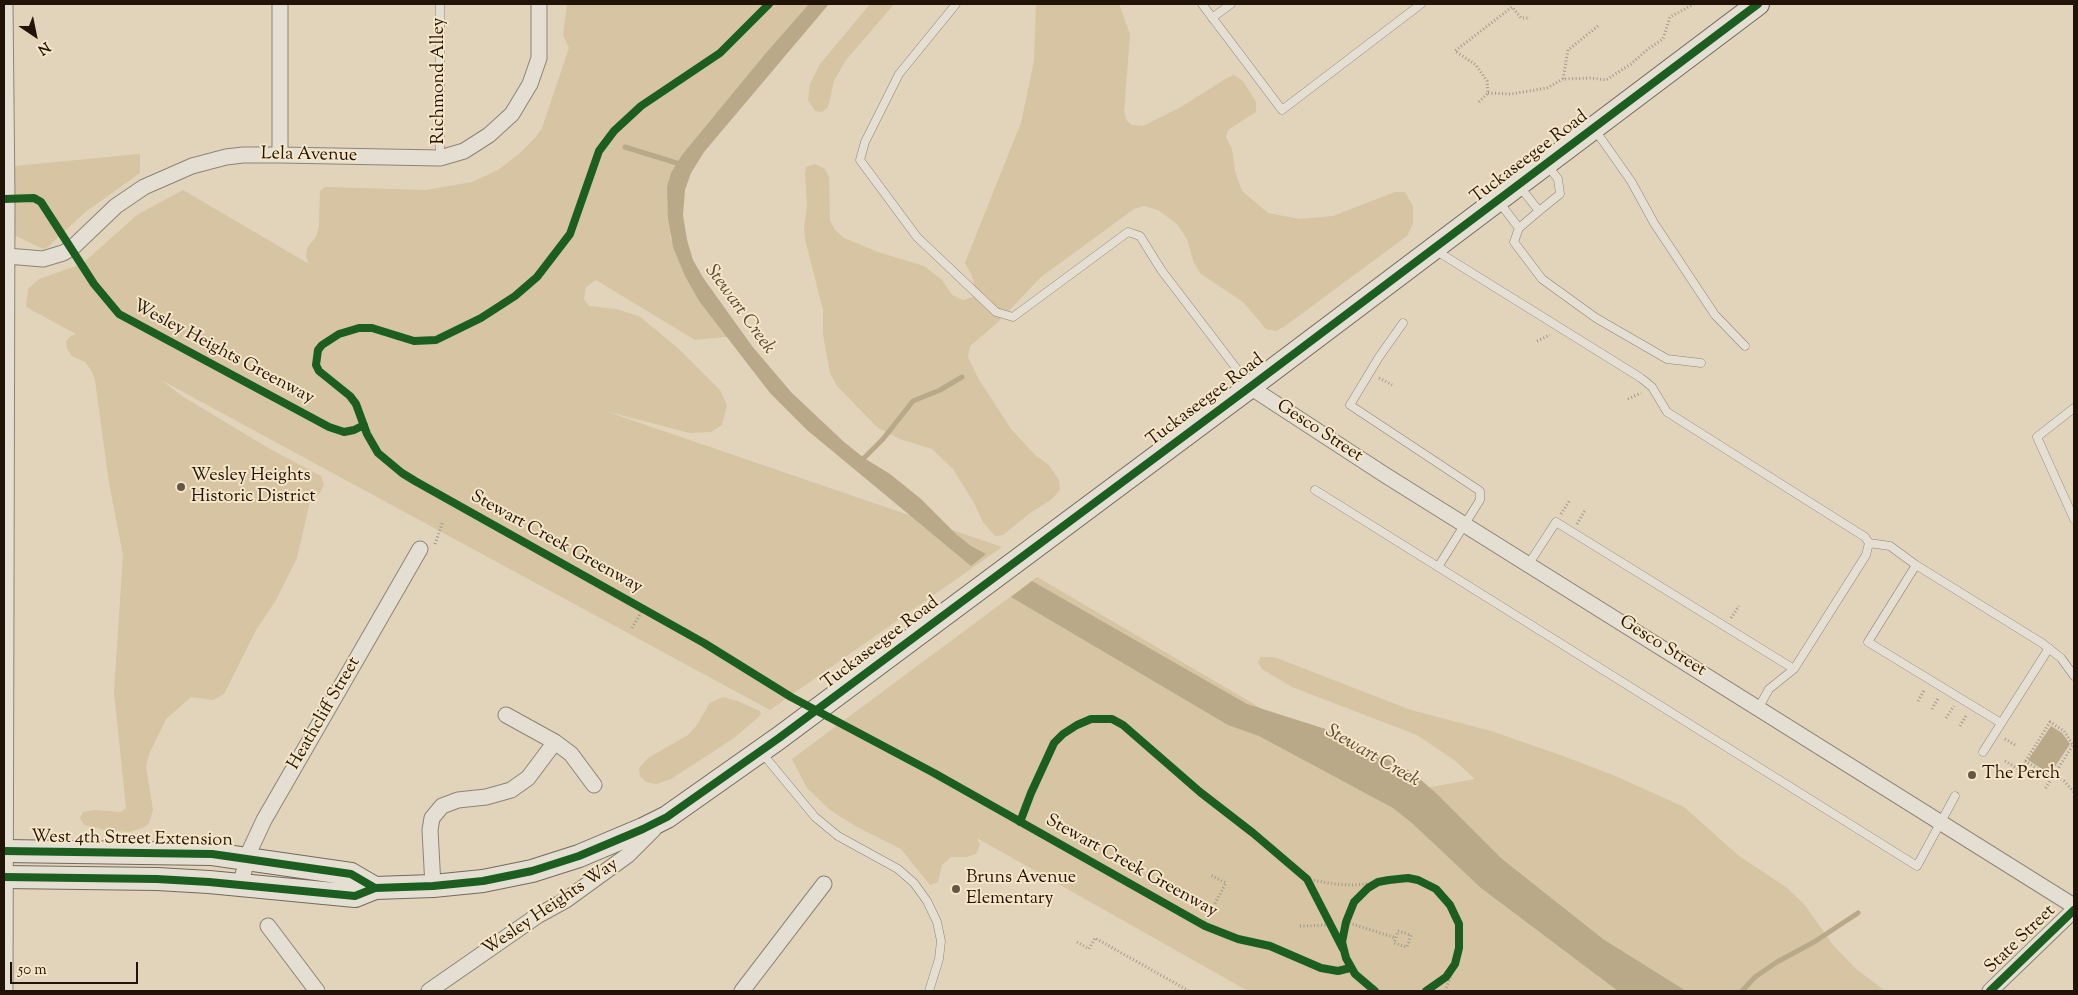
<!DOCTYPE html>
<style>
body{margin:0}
#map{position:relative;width:2078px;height:995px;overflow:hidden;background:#e1d4ba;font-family:"Sorts Mill Goudy",serif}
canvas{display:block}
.frame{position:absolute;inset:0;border:5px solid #211308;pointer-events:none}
.north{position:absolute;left:10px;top:10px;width:50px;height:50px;-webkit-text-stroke:4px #f5e6c8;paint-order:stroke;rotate:146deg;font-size:14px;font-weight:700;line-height:20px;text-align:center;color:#211308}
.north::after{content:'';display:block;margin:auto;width:18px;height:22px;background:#211308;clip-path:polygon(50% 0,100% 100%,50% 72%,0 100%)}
.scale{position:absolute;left:10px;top:962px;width:128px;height:22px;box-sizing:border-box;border:2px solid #211308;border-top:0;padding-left:6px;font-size:15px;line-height:18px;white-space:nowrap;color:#211308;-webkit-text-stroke:4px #f5e6c8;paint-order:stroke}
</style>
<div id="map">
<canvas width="2078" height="995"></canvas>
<div class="frame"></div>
<div class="north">N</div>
<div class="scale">50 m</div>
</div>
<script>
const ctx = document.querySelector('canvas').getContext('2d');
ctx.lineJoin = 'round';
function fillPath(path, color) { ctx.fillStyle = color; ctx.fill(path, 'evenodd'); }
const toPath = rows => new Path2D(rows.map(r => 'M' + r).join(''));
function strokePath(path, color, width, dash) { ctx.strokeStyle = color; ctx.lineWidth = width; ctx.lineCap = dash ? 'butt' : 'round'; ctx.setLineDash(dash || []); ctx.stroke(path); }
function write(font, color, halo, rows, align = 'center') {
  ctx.font = font + ' "Sorts Mill Goudy",serif'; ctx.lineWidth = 4; ctx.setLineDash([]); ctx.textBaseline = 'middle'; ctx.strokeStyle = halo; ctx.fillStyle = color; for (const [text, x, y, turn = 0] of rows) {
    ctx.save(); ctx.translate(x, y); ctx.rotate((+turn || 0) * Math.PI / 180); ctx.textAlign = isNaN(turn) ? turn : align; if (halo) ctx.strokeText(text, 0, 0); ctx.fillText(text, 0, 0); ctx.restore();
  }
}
const green = toPath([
 [567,4,822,4,767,66,673,194,670,238,735,336,695,340,596,280,586,287,584,299,589,306,616,309,639,316,679,349,720,390,727,405,722,425,711,432,690,433,605,411,1002,547,770,710,161,380,182,396,270,449,321,476,324,485,320,493,310,501,297,558,276,600,256,630,224,694,213,700,191,697,166,719,149,754,146,766,153,810,149,823,143,828,129,832,105,830,84,825,80,818,83,812,95,810,121,812,126,808,114,692,123,555,109,483,95,380,91,370,85,362,72,356,67,349,66,341,71,336,76,334,26,307,28,289,39,279,82,264,137,215,183,190,309,264,306,257,307,248,316,237,319,226,320,191,325,187,426,190,472,182,498,170,519,154,535,138,542,128,569,48,563,35],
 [870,4,894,4,846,60,834,81,828,107,822,112,815,111,808,100,810,84,820,64],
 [1036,4,1119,4,1130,34,1124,112,1127,121,1132,125,1143,126,1181,107,1227,78,1234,75,1243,81,1256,102,1256,112,1228,130,1226,137,1232,149,1235,171,1242,191,1268,213,1299,219,1333,216,1395,192,1405,192,1413,206,1413,224,1407,236,1285,326,1276,331,1266,329,1243,302,1201,274,1194,263,1187,239,1177,224,1158,210,1144,206,1134,209,1041,277,997,323,970,346,968,357,978,378,1011,429,1036,456,1049,465,1059,480,1060,490,1052,499,1030,513,1003,535,995,536,983,522,973,501,953,469,932,449,900,439,878,428,837,386,830,373,823,334,823,310,805,239,804,227,807,207,805,173,806,167,815,164,825,169,829,177,830,220,835,230,844,238,878,252,924,266,942,280,952,295,963,300,973,297,976,292,972,276,965,263,1021,123,1034,61],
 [140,154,140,173,84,213,48,247,43,249,4,230,4,167],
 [1037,577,1404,792,1475,779,1454,760,1417,735,1292,687,1262,669,1258,662,1261,657,1274,657,1411,710,1491,731,1563,756,1613,775,1684,807,1739,856,1786,887,1805,905,1833,945,1855,968,1885,991,1248,991,977,838,980,845,976,854,966,857,951,857,942,865,938,882,930,885,901,849,857,827,830,810,807,788,792,759],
 [723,697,740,702,760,711,761,715,734,738,671,779,656,784,646,782,640,776,639,768,648,758,688,735,697,725,710,703]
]);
const water = toPath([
 [809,4,829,4,704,152,691,173,685,190,683,215,687,240,693,260,704,279,752,346,791,392,844,442,864,458,890,474,921,499,957,535,971,546,986,554,971,566,807,430,770,393,699,301,685,276,673,247,668,218,667,187,671,173,682,155,766,53],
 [1032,581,1247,704,1335,732,1412,772,1438,795,1502,859,1603,939,1686,991,1618,991,1481,888,1412,823,1393,808,1259,736,1228,725,1011,597],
 [2051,726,2062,733,2070,744,2050,774,2028,760]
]);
const stream = toPath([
 [625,147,683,165],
 [863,462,864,458,883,439,913,401,940,390,962,377],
 [1742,991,1755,977,1777,962,1814,942,1858,913]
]);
const path = toPath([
 [1598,26,1568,50,1563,79,1591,78,1606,80,1631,64,1648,49,1663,39,1670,17,1694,4],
 [1488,93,1511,94,1547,88,1563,79],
 [1479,102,1488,93,1487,81,1476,65,1455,51,1512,7,1521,18,1530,18],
 [1537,341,1550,335],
 [1379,378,1392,385],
 [1628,399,1641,393],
 [1561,514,1570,500],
 [1577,524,1586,509],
 [435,544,443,521],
 [1731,618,1739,606],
 [632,628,643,609],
 [1918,701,1925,689],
 [1932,709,1939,697],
 [1946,718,1954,706],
 [1960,726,1967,714],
 [2005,739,2015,745],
 [2005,761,2020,770,2050,722,2064,731,2073,745,2045,789],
 [2025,761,2052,778],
 [2055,775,2064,781,2074,792],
 [1020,822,1031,793,1054,743,1063,734,1077,725,1091,719,1112,719,1123,725,1200,792,1253,833,1307,879,1343,949],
 [1307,879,1333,884,1353,885,1375,883],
 [1346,922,1396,938],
 [1203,925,1226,883,1210,875],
 [1300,926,1331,925],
 [1398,931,1411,935,1407,947,1394,943,1398,931],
 [1077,942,1089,949,1095,938,1189,991],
 [1350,968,1346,958,1342,942,1346,922,1354,902,1361,894,1378,882,1397,879,1418,880,1436,889,1443,895,1456,914,1460,933,1459,948,1455,964,1446,977,1426,991],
 [1445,991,1454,968]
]);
const lane = toPath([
 [440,4,440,158],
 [956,4,899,74,865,142,860,160,917,237,996,312,1013,317,1128,232,1140,236,1162,271,1249,385],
 [1202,4,1282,110,1421,4],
 [1212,18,1231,4],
 [1595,130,1631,181,1654,223,1715,315,1745,346],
 [1520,187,1539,211,1560,194,1558,179,1548,166],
 [1499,202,1519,228],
 [1539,211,1519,228,1514,242,1542,279,1596,318,1667,359,1701,363],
 [1435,250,1641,378,1652,387,1667,412,1865,537,1869,543,1866,555,1794,669,1769,689,1759,707],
 [1403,323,1379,357,1350,405,1480,491,1480,500,1438,567],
 [2074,408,2037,437,2074,519],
 [1315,490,1917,866,1955,796],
 [1869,543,1890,546,1916,565,2042,643,2061,658,2074,676],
 [1528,565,1556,522,1794,669],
 [1916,565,1868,642,2001,723],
 [1983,752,2049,648],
 [762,753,815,817,838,836,898,869,914,883,927,901,937,922,941,941,939,959,929,991]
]);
const street = toPath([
 [280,4,280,155],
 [7,256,43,259,63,253,72,248,116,206,144,187,192,166,226,157,243,155,280,155,440,158,464,151,489,135,512,114,530,84,539,58,539,4],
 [1250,387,1385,475,2074,906],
 [506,715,555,742,571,754,594,785],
 [240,885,250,850,264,820,420,549],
 [433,886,430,830,432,818,442,806,458,800,486,797,511,790,528,778,555,742],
 [268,926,317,991],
 [5,991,7,199,5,4],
 [429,991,537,916,566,900,628,855,654,829],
 [742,991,824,884],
 [1990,991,2074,910]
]);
const secondary = toPath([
 [4,851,212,854,351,874,375,888],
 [4,877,157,879,209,882,355,896,375,888,433,886,483,881,532,871,579,856,643,829,667,817,779,738,1250,387,1758,4]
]);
const cycleway = toPath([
 [769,4,720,53,641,106,614,131,599,151,570,234,537,277,515,296,481,318,436,340,414,341,372,328,359,328,339,334,322,345,318,350,316,365,319,371,350,396,356,404,367,434,378,453,402,473,415,481,704,643,791,697,934,773,1205,926,1238,939,1270,946,1321,968,1338,971,1350,968],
 [4,199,34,198,41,202,94,284,119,314,329,427,344,432,354,430,364,425],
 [1020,822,1031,793,1054,743,1063,734,1077,725,1091,719,1112,719,1123,725,1200,792,1253,833,1307,879,1343,949],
 [4,851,212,854,351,874,375,888],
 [4,877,157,879,209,882,355,896,375,888,433,886,483,881,532,871,579,856,643,829,667,817,779,738,1250,387,1758,4],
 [1375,991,1355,974,1346,958,1342,942,1346,922,1354,902,1368,888,1378,882,1389,880,1408,878,1418,880,1436,889,1450,905,1459,924,1459,948,1455,964,1446,977,1426,991],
 [1990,991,2074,910]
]);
const markers = [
 [181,487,5,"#645746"],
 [1972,775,5,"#645746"],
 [956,889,5,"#645746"]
];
const streetNames = [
 ["Richmond Alley",440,81,-90],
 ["Lela Avenue",309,156,1],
 ["Tuckaseegee Road",1530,158,-37],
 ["Wesley Heights Greenway",223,353,28],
 ["Tuckaseegee Road",1206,401,-37],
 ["Gesco Street",1319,432,33],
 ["Stewart Creek Greenway",556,543,29],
 ["Tuckaseegee Road",881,644,-37],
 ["Gesco Street",1662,647,32],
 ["Heathcliff Street",325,714,-60],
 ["West 4th Street Extension",132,840,1],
 ["Stewart Creek Greenway",1131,867,29],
 ["Wesley Heights Way",551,908,-34],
 ["State Street",2021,940,-44]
];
const poiNames = [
 ["Wesley Heights",191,477],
 ["Historic District",191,498],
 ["The Perch",1982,775],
 ["Bruns Avenue",966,879],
 ["Elementary",966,900]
];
const waterNames = [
 ["Stewart Creek",739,310,54],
 ["Stewart Creek",1372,757,30]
];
fillPath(green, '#d6c4a2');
fillPath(water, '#baa989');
strokePath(stream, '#baa989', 5);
strokePath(lane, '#8d8475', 9);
strokePath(street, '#8d8475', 17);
strokePath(secondary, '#736a5c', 24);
strokePath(path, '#a0998f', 3, [1, 2.5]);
strokePath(lane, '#e5dfd3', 8);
strokePath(street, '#e5dfd3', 15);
strokePath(secondary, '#e5dfd3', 22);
strokePath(cycleway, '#1b5e20', 8);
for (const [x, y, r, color] of markers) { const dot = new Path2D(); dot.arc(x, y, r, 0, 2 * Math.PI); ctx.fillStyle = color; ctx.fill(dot); strokePath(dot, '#f5e6c8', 2); }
write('18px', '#211308', '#f5e6c8', streetNames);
write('18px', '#211308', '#f5e6c8', poiNames, 'left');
write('italic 19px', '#584733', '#f5e6c8', waterNames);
</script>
